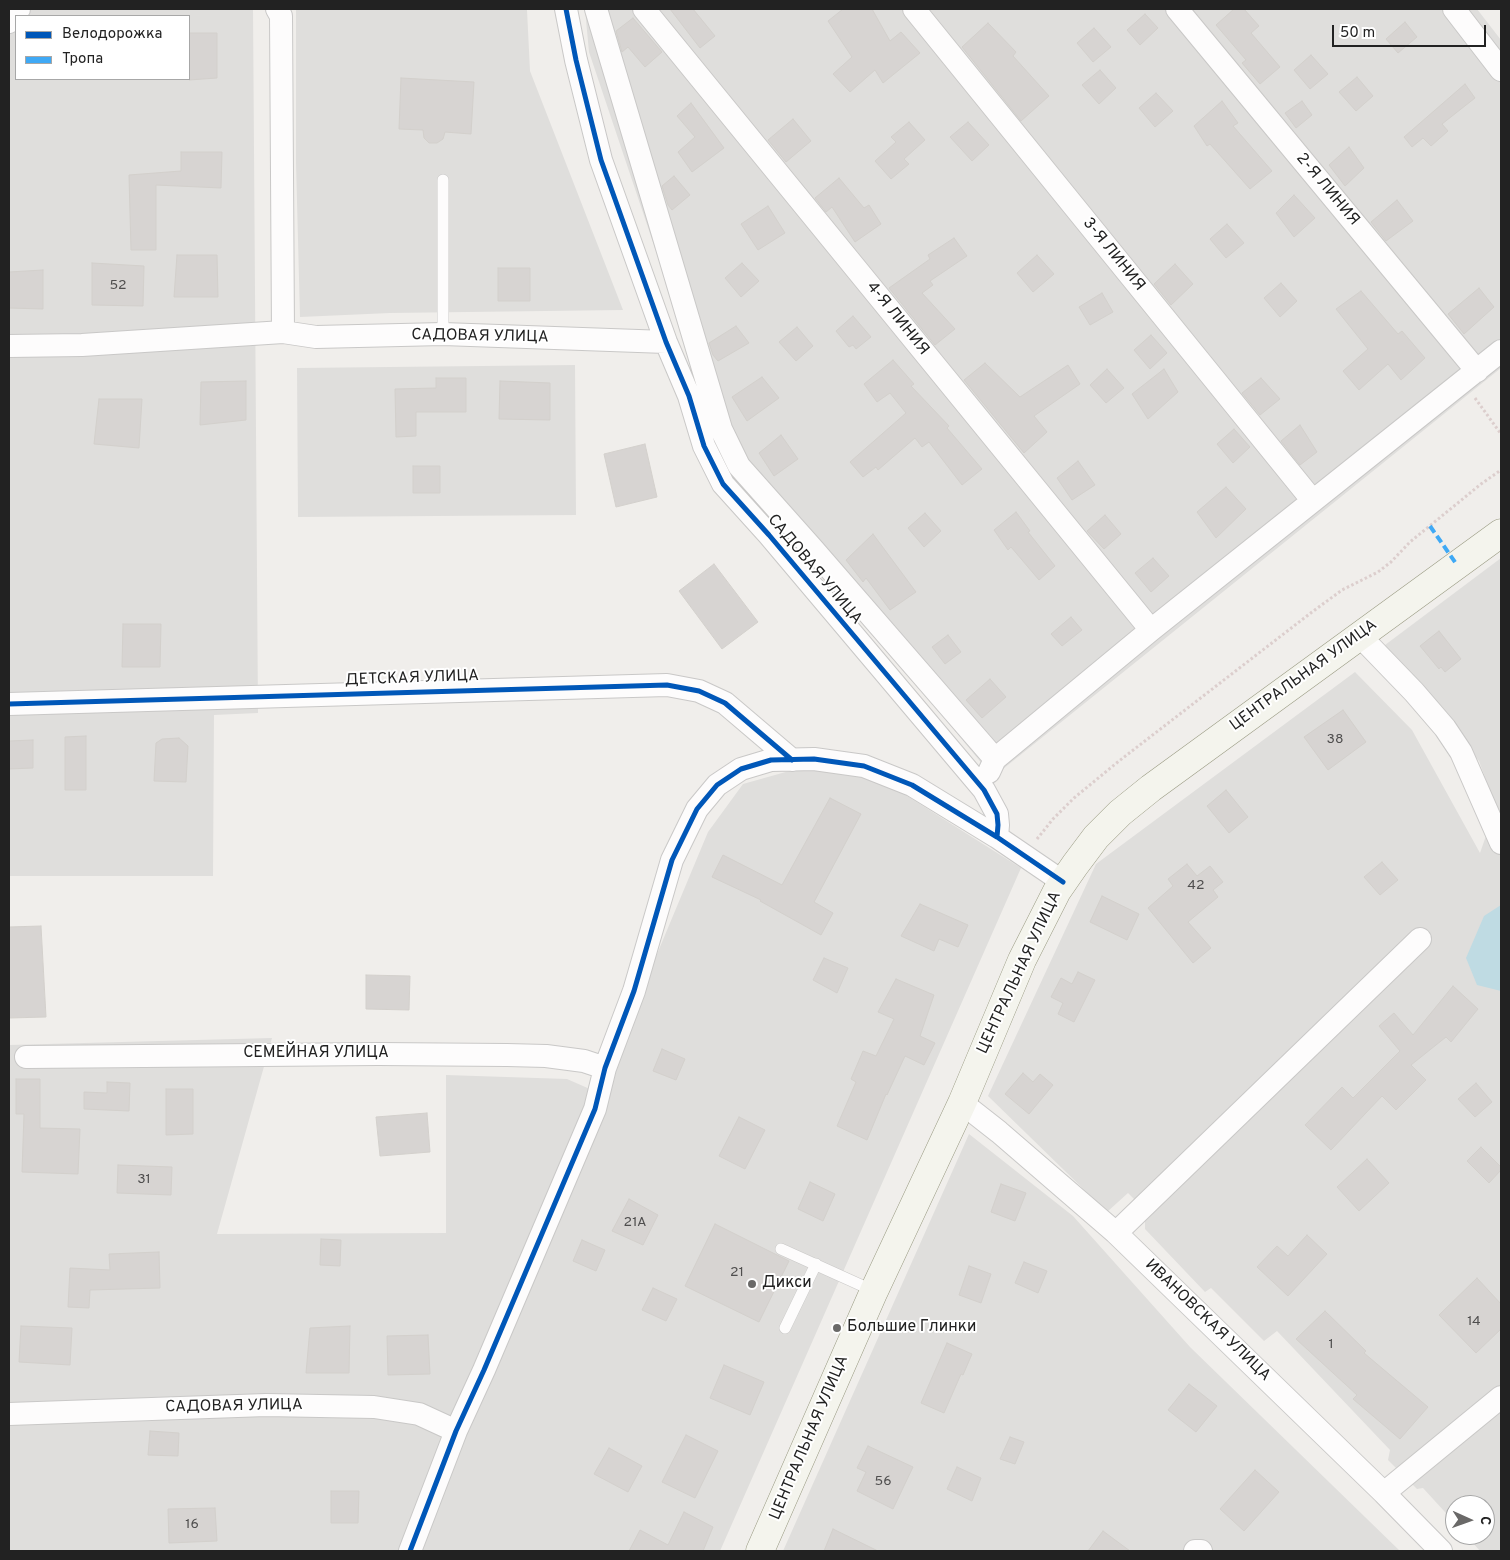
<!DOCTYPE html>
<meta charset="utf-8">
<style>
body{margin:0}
#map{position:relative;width:1510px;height:1560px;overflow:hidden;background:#f0eeeb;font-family:Overpass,sans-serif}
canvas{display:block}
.frame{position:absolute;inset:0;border:10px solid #222;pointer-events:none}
.legend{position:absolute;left:15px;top:15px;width:175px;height:65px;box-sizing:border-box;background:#fff;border:1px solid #a7a7a7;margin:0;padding:6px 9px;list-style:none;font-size:15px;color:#222}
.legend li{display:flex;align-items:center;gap:10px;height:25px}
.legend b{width:25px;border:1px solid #a7a7a7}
.north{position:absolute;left:1445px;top:1495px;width:50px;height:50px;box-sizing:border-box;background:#fff;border:1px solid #a7a7a7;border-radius:50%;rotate:92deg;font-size:14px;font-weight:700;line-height:20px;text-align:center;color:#222}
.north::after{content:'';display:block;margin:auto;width:18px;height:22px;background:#6a6968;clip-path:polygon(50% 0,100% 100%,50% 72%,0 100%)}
.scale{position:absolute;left:1332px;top:25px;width:154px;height:22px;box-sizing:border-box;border:2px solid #222;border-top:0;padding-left:6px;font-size:15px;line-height:18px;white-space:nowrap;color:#222;-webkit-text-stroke:4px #fff;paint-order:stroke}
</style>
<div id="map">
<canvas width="1510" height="1560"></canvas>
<div class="frame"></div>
<ul class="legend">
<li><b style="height:6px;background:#0057b8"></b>Велодорожка</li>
<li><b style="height:6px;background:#3fa9f5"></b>Тропа</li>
</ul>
<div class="north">С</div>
<div class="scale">50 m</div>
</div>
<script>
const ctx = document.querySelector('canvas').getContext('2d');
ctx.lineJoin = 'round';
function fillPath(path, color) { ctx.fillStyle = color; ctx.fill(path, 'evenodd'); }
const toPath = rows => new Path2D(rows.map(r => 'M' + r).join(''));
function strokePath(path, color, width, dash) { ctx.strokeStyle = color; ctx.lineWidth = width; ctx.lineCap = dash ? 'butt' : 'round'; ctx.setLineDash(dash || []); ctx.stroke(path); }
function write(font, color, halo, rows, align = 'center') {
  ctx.font = font + ' Overpass,sans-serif'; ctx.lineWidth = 4; ctx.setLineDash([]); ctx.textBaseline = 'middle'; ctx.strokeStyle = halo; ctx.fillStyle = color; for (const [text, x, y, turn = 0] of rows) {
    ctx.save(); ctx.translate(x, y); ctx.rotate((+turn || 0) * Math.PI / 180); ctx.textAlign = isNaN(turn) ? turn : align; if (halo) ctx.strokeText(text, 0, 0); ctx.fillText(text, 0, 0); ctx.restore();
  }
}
const residential = toPath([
 [9,9,253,9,258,713,214,715,213,876,9,876],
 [16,16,189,16,189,79,16,79],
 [296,9,456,9,527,10,530,71,623,310,390,313,300,317,296,163],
 [585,9,1477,9,1501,40,1501,368,993,777,736,466,713,421,589,52],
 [575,365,576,515,298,517,297,368],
 [1501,558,1501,1551,1480,1551,1466,1535,1485,1535,1485,1505,1455,1505,1455,1523,1423,1488,1417,1489,1388,1460,1390,1450,1277,1331,1264,1341,1211,1288,1205,1292,1145,1229,1145,1210,1128,1193,1107,1212,988,1096,1096,864,1355,672,1412,730,1480,853,1496,807,1479,761,1381,648],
 [807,766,885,782,1021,868,720,1551,9,1551,9,1045,272,1038,217,1234,446,1233,446,1075,567,1079,599,1093,708,832,743,784],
 [969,1134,1073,1216,1190,1347,1400,1551,783,1551]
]);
const water = toPath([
 [1501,905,1501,991,1477,985,1466,958,1484,916]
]);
const building = toPath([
 [670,9,693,9,715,36,700,48,670,9],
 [843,9,872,9,890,41,901,32,920,53,883,83,875,70,850,92,833,74,852,57,828,21,843,9],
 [1234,9,1244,9,1259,26,1251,33,1280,67,1260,84,1242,63,1246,60,1216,25,1234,9],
 [1145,14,1158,28,1140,45,1127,30,1145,14],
 [633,18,662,52,645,67,628,47,622,52,616,31,633,18],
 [1405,22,1417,37,1398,53,1386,39,1405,22],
 [988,23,1016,52,1013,56,1049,96,1021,121,962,47,988,23],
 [1094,28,1111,47,1093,62,1077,43,1094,28],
 [189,33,217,33,217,78,189,80,189,33],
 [1311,55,1328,74,1310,89,1294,70,1311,55],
 [1100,70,1116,88,1099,104,1082,85,1100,70],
 [1357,77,1373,96,1356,111,1339,92,1357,77],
 [401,78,474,82,471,134,445,132,443,139,437,143,429,143,424,138,423,130,399,129,401,78],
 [1465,84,1475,98,1442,124,1448,131,1431,146,1423,138,1412,147,1404,137,1465,84],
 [1156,93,1173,111,1155,127,1139,108,1156,93],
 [1222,101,1238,123,1233,126,1272,171,1250,189,1210,144,1207,146,1194,126,1222,101],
 [1302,101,1312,115,1296,128,1285,113,1302,101],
 [691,103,724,148,692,172,678,152,695,137,677,116,691,103],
 [793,119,811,141,786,162,768,140,793,119],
 [909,122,925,140,904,159,909,164,891,179,875,161,896,142,891,137,909,122],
 [968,122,989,145,972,161,950,137,968,122],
 [1349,147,1364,168,1345,186,1329,165,1349,147],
 [181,152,222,152,221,188,156,185,156,250,131,250,129,175,181,171,181,152],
 [674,176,690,195,672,210,668,205,662,186,674,176],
 [839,178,864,208,869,205,881,224,855,242,832,207,826,212,815,198,839,178],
 [1294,195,1315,218,1294,237,1276,213,1294,195],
 [1397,200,1413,221,1386,241,1371,222,1397,200],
 [768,206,785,233,758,250,741,224,768,206],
 [1227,224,1244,243,1226,258,1210,239,1227,224],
 [954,238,967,256,930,281,933,285,922,293,955,329,935,345,889,288,930,259,928,255,954,238],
 [177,255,217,255,218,297,174,297,177,255],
 [1037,255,1054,274,1033,292,1017,273,1037,255],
 [92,263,144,266,143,306,92,305,92,263],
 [742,263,759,281,741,297,725,278,742,263],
 [1175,264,1193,284,1171,305,1154,284,1175,264],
 [498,268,530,268,530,301,498,301,498,268],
 [43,270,43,309,9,308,9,272,43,270],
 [1281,283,1297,301,1280,317,1264,298,1281,283],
 [1479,288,1494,307,1464,334,1448,314,1479,288],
 [1361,291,1398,334,1402,331,1425,358,1401,380,1388,364,1359,390,1343,371,1368,349,1336,309,1361,291],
 [1102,293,1113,312,1090,325,1079,307,1102,293],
 [853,316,871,337,856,349,853,345,849,347,836,331,853,316],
 [736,326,749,343,718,361,713,355,709,343,736,326],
 [797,327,813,346,796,361,779,342,797,327],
 [1151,335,1167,353,1150,369,1134,350,1151,335],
 [893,360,914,384,911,386,949,426,947,428,982,469,962,485,929,442,922,447,915,438,878,470,876,467,863,477,850,462,906,413,890,393,877,402,864,384,893,360],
 [985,363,1020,397,1068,365,1080,384,1034,416,1047,432,1024,453,964,380,985,363],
 [1107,369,1124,388,1106,403,1090,385,1107,369],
 [1164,369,1178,392,1148,419,1132,394,1164,369],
 [762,377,779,398,747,421,732,397,762,377],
 [436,378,466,378,466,412,416,412,416,436,396,437,395,389,436,388,436,378],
 [1261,378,1280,399,1260,415,1242,393,1261,378],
 [246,381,246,420,200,425,201,382,246,381],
 [500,381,550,383,550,420,499,419,500,381],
 [99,399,142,399,139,448,94,444,99,399],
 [1300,425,1317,452,1300,465,1281,441,1300,425],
 [1234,429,1250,447,1233,463,1217,444,1234,429],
 [781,435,798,459,774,476,759,453,781,435],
 [645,444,657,497,616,507,604,454,645,444],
 [1078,461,1095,485,1072,500,1057,478,1078,461],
 [413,466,440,466,440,493,413,493,413,466],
 [1226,487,1246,509,1216,538,1197,512,1226,487],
 [1016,512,1030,531,1028,532,1055,566,1039,580,1011,547,1008,550,994,530,1016,512],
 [925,513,941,531,924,547,908,528,925,513],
 [1105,515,1121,534,1104,549,1087,531,1105,515],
 [873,534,916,592,890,610,866,578,863,582,846,560,873,534],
 [1153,558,1169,576,1151,592,1135,573,1153,558],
 [714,564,758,622,722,649,679,591,714,564],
 [1071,617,1082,630,1062,646,1051,634,1071,617],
 [123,624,161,624,160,667,122,667,123,624],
 [1439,631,1461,659,1445,672,1441,667,1439,669,1420,646,1439,631],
 [948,635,961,652,945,664,932,647,948,635],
 [990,679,1006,697,982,718,966,700,990,679],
 [1343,710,1366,742,1328,770,1304,737,1343,710],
 [86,736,86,790,65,790,65,737,86,736],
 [179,738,188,746,186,782,154,781,156,743,162,739,179,738],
 [33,740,33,768,9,769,9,741,33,740],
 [1226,790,1248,817,1229,833,1207,806,1226,790],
 [830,798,861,814,814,902,833,913,821,935,760,901,761,900,712,877,723,855,782,885,830,798],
 [1382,862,1398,880,1380,895,1364,877,1382,862],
 [1187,864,1197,876,1210,866,1223,882,1213,890,1218,897,1188,922,1211,948,1193,963,1148,908,1173,886,1168,879,1187,864],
 [1102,896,1139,914,1127,940,1090,922,1102,896],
 [920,904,968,925,958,947,939,939,934,951,901,936,920,904],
 [41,926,46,1017,9,1018,9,927,41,926],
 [824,958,848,968,837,993,813,980,824,958],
 [1078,972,1095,980,1074,1022,1058,1014,1063,1003,1051,997,1061,978,1072,984,1078,972],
 [366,975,410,976,409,1010,366,1009,366,975],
 [896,979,934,995,920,1036,935,1043,924,1065,905,1056,887,1095,886,1094,867,1140,837,1126,856,1082,851,1079,863,1051,876,1056,894,1019,878,1012,896,979],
 [1453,986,1478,1009,1451,1042,1446,1037,1411,1065,1426,1080,1396,1110,1382,1096,1331,1150,1305,1125,1342,1087,1353,1098,1400,1051,1379,1026,1394,1013,1413,1035,1453,986],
 [662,1049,685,1059,676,1080,653,1071,662,1049],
 [1023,1073,1033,1082,1040,1074,1053,1085,1029,1114,1005,1094,1023,1073],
 [16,1079,40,1079,40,1128,80,1129,78,1174,22,1172,24,1114,16,1114,16,1079],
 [107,1082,130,1083,129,1111,84,1109,84,1092,107,1093,107,1082],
 [1476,1083,1492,1102,1475,1117,1458,1099,1476,1083],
 [166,1089,193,1089,193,1134,166,1135,166,1089],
 [427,1113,430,1152,380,1156,376,1117,427,1113],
 [739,1117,765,1130,745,1169,719,1156,739,1117],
 [1481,1147,1501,1167,1501,1170,1489,1183,1467,1161,1481,1147],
 [1367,1159,1389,1183,1359,1211,1337,1187,1367,1159],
 [118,1165,172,1167,171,1195,117,1193,118,1165],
 [810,1182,835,1194,823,1221,798,1209,810,1182],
 [1001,1184,1026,1193,1015,1221,991,1212,1001,1184],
 [629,1199,658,1215,643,1245,612,1231,629,1199],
 [715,1224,789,1261,759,1322,685,1286,715,1224],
 [1307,1235,1327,1254,1288,1296,1257,1267,1277,1246,1288,1256,1307,1235],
 [321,1239,341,1240,340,1266,320,1265,321,1239],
 [582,1240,605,1250,596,1271,573,1261,582,1240],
 [159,1252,160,1288,90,1290,89,1308,68,1307,70,1268,110,1270,109,1254,159,1252],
 [1024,1262,1047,1271,1038,1293,1015,1283,1024,1262],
 [969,1266,991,1274,981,1303,959,1295,969,1266],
 [1477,1278,1501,1304,1501,1329,1476,1353,1439,1315,1477,1278],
 [653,1288,677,1299,666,1321,642,1310,653,1288],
 [1325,1311,1366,1351,1364,1353,1428,1407,1400,1439,1353,1399,1357,1395,1296,1339,1325,1311],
 [21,1326,72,1328,70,1365,19,1362,21,1326],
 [350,1326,349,1373,306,1373,310,1328,350,1326],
 [428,1335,430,1374,388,1375,387,1336,428,1335],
 [947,1343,972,1354,963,1375,961,1374,944,1413,921,1403,947,1343],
 [724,1365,764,1382,750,1415,710,1398,724,1365],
 [1189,1384,1217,1406,1196,1432,1168,1410,1189,1384],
 [150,1431,179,1433,178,1456,148,1455,150,1431],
 [686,1435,718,1451,695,1498,662,1482,686,1435],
 [1010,1437,1024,1442,1015,1464,1000,1459,1010,1437],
 [868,1446,913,1467,893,1509,857,1491,866,1472,857,1468,868,1446],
 [609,1448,642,1466,628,1492,594,1474,609,1448],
 [957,1467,981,1478,972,1501,947,1489,957,1467],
 [1255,1470,1279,1492,1244,1531,1220,1509,1255,1470],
 [331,1491,359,1491,358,1523,331,1523,331,1491],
 [215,1508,217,1541,169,1543,168,1509,215,1508],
 [684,1512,713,1527,703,1551,629,1551,640,1530,668,1545,684,1512],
 [833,1529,878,1551,824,1551,833,1529],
 [1103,1531,1130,1551,1088,1551,1103,1531]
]);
const path = toPath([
 [1475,398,1501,434],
 [1037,839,1053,819,1074,798,1119,761,1312,612,1342,590,1378,572,1391,562,1410,542,1481,484,1501,470]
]);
const service = toPath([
 [443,180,443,334],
 [781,1249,874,1291],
 [785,1328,816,1264]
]);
const minor = toPath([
 [277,9,281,16,283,332],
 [566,9,576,60,601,160,666,342,689,396,704,446,723,484,769,535,984,790,997,814,998,825,997,837],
 [596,9,721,429,739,466,812,548,995,759],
 [644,9,1151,630],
 [914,9,1313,501],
 [1177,9,1477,371],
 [1454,9,1501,70],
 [9,22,19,9],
 [9,346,82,345,283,332,316,337,443,334,666,342],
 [1360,636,1414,692,1445,728,1461,752,1501,843],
 [9,704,667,685,699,691,725,703,792,760],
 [989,772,995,759,1151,630,1501,351],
 [26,1057,378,1054,507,1055,546,1056,584,1061,605,1068],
 [962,1103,999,1132,1116,1233,1384,1493,1441,1551],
 [1116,1233,1420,939],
 [9,1414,266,1405,374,1407,419,1414,456,1431],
 [1384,1493,1501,1397],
 [410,1551,456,1431,484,1370,595,1109,605,1068,634,991,672,860,697,809,717,785,741,769,771,760,814,759,864,766,912,785,997,837,1063,882],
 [1195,1551,1201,1551]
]);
const secondary = toPath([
 [760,1551,874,1291,962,1103,1022,960,1057,891,1075,865,1096,837,1120,813,1151,788,1501,533]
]);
const quiet = toPath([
 [1430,526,1457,565]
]);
const cycleway = toPath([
 [566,9,576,60,601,160,666,342,689,396,704,446,723,484,769,535,984,790,997,814,998,825,997,837],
 [9,704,667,685,699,691,725,703,792,760],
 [410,1551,456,1431,484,1370,595,1109,605,1068,634,991,672,860,697,809,717,785,741,769,771,760,814,759,864,766,912,785,997,837,1063,882]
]);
const markers = [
 [752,1284,5,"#6a6968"],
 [837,1328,5,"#6a6968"]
];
const numberNames = [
 ["52",118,286],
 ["38",1335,740],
 ["42",1196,886],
 ["31",144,1180],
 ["21А",635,1223],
 ["21",737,1273],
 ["14",1474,1322],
 ["1",1331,1345],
 ["56",883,1482],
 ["16",192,1525]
];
const streetNames = [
 ["2-Я ЛИНИЯ",1327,190,50],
 ["3-Я ЛИНИЯ",1113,255,51],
 ["4-Я ЛИНИЯ",897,319,51],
 ["САДОВАЯ УЛИЦА",480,337,1],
 ["САДОВАЯ УЛИЦА",814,570,50],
 ["ЦЕНТРАЛЬНАЯ УЛИЦА",1304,676,-36],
 ["ДЕТСКАЯ УЛИЦА",412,679,-2],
 ["ЦЕНТРАЛЬНАЯ УЛИЦА",1020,973,-65],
 ["СЕМЕЙНАЯ УЛИЦА",316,1054],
 ["ИВАНОВСКАЯ УЛИЦА",1207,1321,44],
 ["САДОВАЯ УЛИЦА",234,1407,-1],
 ["ЦЕНТРАЛЬНАЯ УЛИЦА",810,1438,-67]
];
const poiNames = [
 ["Дикси",762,1284],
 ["Большие Глинки",847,1328]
];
fillPath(residential, '#dfdedc');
fillPath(water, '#bfdbe3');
fillPath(building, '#d7d4d2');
strokePath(building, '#d3d0cc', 1);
strokePath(service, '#c9c8c7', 12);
strokePath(minor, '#c9c8c7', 24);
strokePath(secondary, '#999a82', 29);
strokePath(path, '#dccecd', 3, [2.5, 2.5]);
strokePath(service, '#fdfcfc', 11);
strokePath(minor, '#fdfcfc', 22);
strokePath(secondary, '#f4f4ed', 28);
strokePath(quiet, '#3fa9f5', 4, [8, 4]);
strokePath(cycleway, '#0057b8', 5);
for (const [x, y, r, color] of markers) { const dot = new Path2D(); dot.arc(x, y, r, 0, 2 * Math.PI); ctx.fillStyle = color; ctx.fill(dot); strokePath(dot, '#fff', 2); }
write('14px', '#4f4e4e', null, numberNames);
write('16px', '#222', '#fff', streetNames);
write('16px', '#222', '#fff', poiNames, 'left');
</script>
